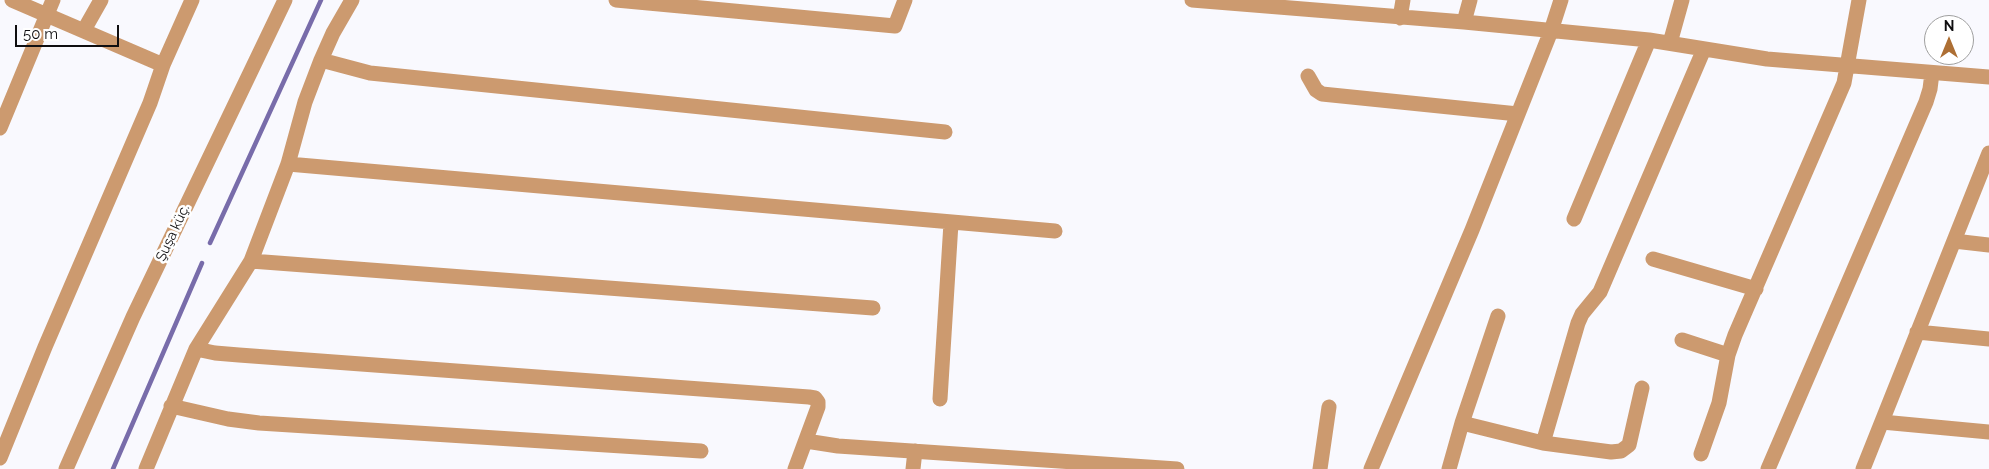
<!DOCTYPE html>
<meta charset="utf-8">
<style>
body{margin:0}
#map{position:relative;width:1989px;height:469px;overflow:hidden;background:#f9f9fe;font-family:Raleway,sans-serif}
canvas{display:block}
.north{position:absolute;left:1924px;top:15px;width:50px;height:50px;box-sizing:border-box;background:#fff;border:1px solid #9f9f9f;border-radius:50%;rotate:0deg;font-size:14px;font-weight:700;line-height:20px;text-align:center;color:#0f0e10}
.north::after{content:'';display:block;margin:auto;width:18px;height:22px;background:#ad6f34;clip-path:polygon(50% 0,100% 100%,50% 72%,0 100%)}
.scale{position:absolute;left:15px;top:25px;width:104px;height:22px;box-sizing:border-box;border:2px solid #0f0e10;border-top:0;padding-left:6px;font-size:15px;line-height:18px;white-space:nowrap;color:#0f0e10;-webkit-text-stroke:4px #fff;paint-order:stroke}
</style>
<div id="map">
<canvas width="1989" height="469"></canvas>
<div class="north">N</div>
<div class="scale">50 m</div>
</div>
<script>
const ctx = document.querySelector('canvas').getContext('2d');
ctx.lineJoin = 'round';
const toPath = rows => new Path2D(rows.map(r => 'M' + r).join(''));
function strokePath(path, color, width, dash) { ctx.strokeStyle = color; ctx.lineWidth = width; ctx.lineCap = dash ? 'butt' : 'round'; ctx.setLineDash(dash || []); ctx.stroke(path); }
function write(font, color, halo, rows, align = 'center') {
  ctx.font = font + ' Raleway,sans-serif'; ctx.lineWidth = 5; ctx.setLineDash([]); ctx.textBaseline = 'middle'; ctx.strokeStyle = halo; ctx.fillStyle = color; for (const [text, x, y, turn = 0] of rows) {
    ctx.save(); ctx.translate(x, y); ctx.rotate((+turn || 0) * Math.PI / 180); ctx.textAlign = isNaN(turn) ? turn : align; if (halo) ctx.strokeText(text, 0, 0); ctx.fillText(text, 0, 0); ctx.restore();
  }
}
const stream = toPath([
 [210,243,321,0],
 [113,469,202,263]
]);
const minor = toPath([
 [12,0,163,65],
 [616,0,895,26,905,0],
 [1192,0,1464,22,1649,40,1767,59,1989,77],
 [1400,18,1403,0],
 [1464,22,1470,0],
 [84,30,101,0],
 [1670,43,1682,0],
 [321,60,370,73,945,132],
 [1308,76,1316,90,1322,94,1518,114],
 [0,128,53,0],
 [288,164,1055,231],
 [1574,219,1649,40],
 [1954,241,1989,245],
 [1653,259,1756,289],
 [251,261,873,308],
 [1917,332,1989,339],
 [1682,340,1728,355],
 [196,349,215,353,239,355,809,397,815,398,818,402,818,407,795,469],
 [940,399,951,223],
 [171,406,228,419,259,423,701,451],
 [1882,422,1989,432],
 [1462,423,1498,316],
 [806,441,838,446,1177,469],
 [1543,443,1611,452,1621,451,1629,445,1642,388],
 [1701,454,1719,403,1728,355,1735,335,1844,83,1859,0],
 [0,458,45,347,150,103,163,65,192,0],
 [66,469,133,317,285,0],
 [146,469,196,349,251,261,288,164,305,102,321,60,333,33,352,0],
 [913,469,915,451],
 [1320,469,1329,407],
 [1371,469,1472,230,1551,31,1561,0],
 [1449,469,1462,423,1543,443,1578,323,1582,314,1600,292,1704,49],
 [1768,469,1926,102,1930,89,1932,73],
 [1863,469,1989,153]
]);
const streetNames = [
 ["Şuşa küç.",173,233,-65]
];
strokePath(stream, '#786caa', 4.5);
strokePath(minor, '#cc9a6f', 15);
write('14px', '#0f0e10', '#fff', streetNames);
</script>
